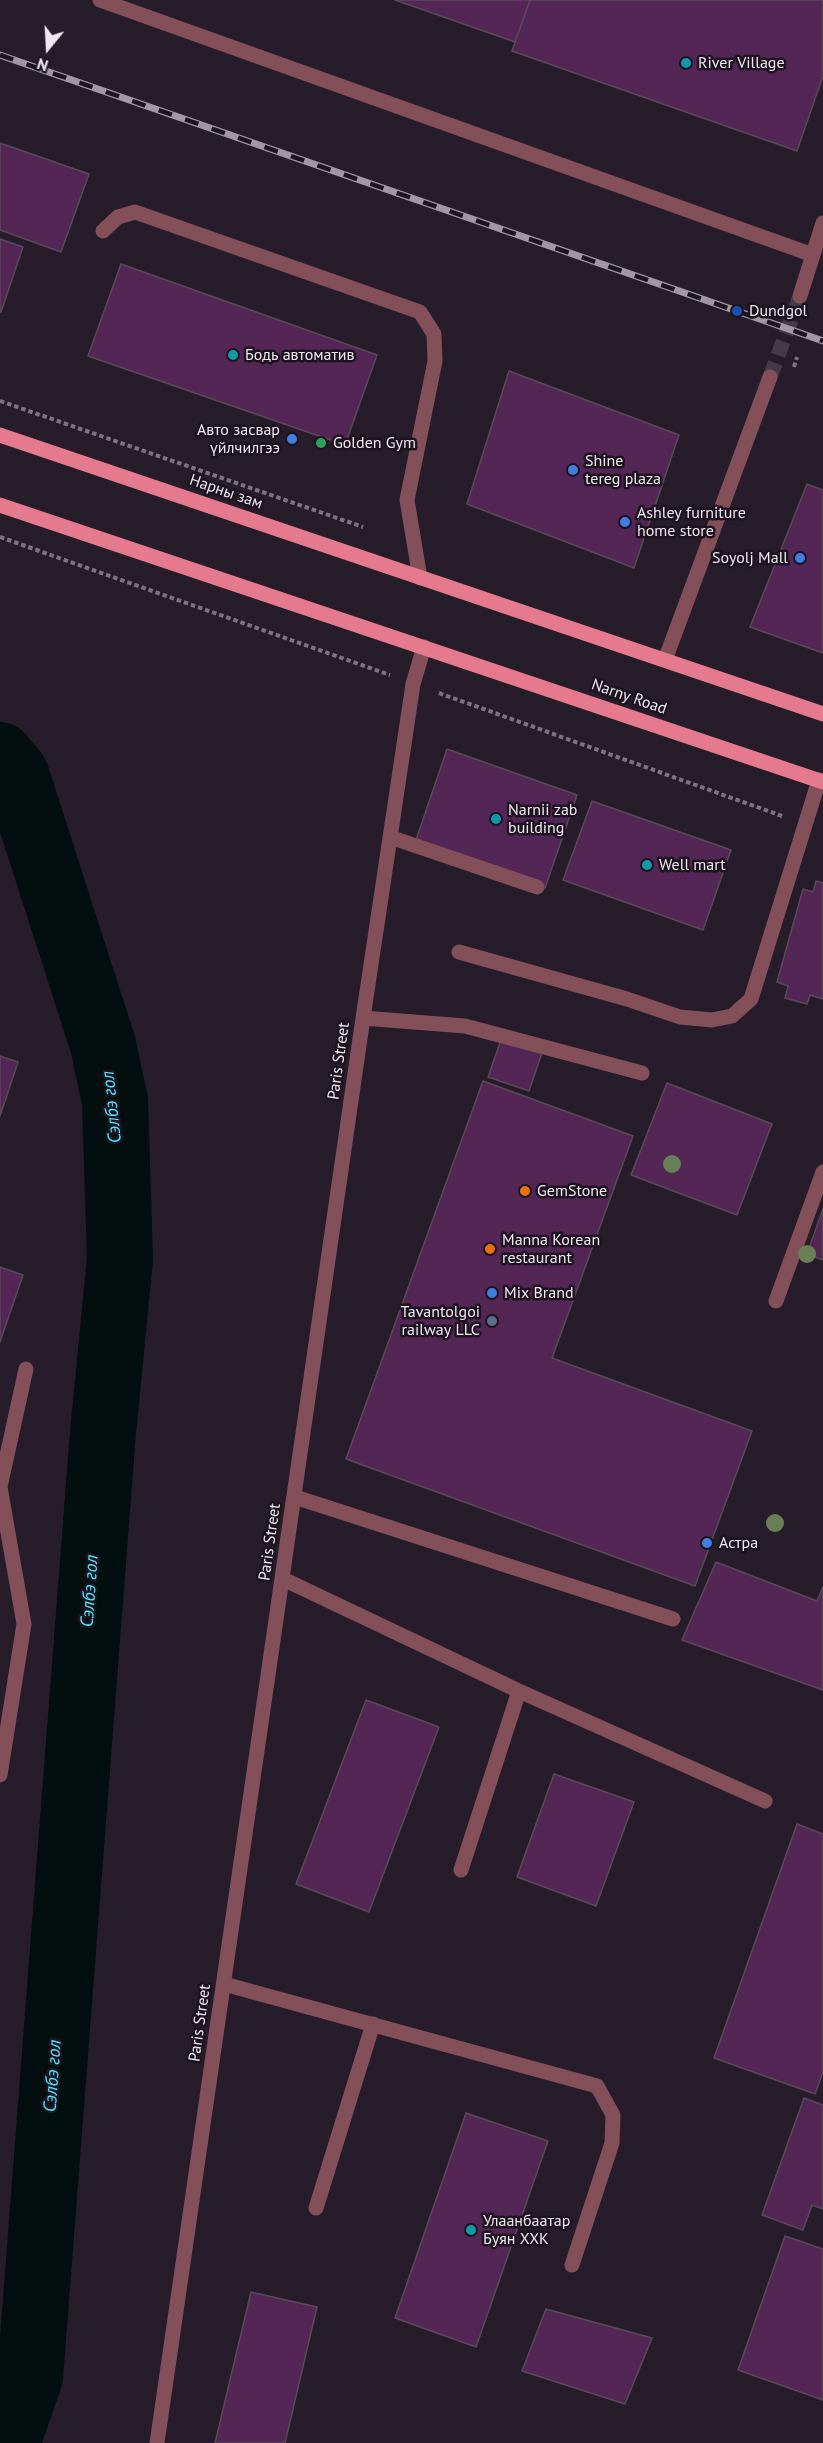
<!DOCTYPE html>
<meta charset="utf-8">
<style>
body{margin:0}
#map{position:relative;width:823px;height:2443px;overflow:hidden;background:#271c2a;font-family:"PT Sans",sans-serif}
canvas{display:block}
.north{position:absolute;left:18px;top:18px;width:60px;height:60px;-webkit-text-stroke:4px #1e1320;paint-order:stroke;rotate:198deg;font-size:16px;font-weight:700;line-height:24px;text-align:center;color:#f0e8f1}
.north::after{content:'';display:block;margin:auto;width:21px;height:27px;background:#f0e8f1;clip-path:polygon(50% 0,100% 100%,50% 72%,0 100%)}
</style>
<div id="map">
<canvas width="823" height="2443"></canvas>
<div class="north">N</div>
</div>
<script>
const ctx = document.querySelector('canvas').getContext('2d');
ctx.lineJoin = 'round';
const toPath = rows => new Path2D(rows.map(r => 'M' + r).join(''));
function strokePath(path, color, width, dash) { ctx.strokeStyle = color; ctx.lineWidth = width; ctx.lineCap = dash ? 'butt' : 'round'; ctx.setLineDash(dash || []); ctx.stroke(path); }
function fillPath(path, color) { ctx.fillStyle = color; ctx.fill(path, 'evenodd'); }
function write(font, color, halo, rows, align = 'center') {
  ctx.font = font + ' "PT Sans",sans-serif'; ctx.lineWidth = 5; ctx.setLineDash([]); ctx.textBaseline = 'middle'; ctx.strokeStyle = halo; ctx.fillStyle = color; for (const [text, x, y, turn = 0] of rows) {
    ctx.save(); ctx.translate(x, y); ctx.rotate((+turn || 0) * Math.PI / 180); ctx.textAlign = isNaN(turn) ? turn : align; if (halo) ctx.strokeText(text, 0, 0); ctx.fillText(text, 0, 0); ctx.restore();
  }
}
const river = toPath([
 [0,755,16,774,103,1045,115,1101,120,1259,103,1432,30,2377,7,2443]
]);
const building = toPath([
 [395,0,530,0,515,42,395,0],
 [530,0,823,0,823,76,797,151,512,51,530,0],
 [0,143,89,174,61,252,0,230,0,143],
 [0,239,23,247,1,312,0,312,0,239],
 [121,264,377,355,345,445,88,356,121,264],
 [509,371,679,435,634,568,467,504,509,371],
 [807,484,823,490,823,653,750,627,807,484],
 [447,749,577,795,545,888,415,843,447,749],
 [592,801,731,850,703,930,563,880,592,801],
 [816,881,823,883,823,999,810,995,807,1004,785,998,788,986,777,982,803,889,813,892,816,881],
 [501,1040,542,1053,529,1091,488,1077,501,1040],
 [0,1056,18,1062,0,1116,0,1056],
 [483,1081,633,1136,552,1358,752,1431,695,1586,346,1459,483,1081],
 [667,1083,772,1124,737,1215,631,1175,667,1083],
 [823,1209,823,1260,807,1254,823,1209],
 [0,1267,23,1275,0,1342,0,1267],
 [716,1562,817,1601,823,1587,823,1690,682,1640,716,1562],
 [366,1700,439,1727,369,1912,296,1884,366,1700],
 [554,1774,634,1802,596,1906,517,1877,554,1774],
 [797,1824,823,1834,823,2072,815,2094,714,2058,797,1824],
 [804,2098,823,2105,823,2209,812,2205,803,2230,762,2215,804,2098],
 [466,2113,548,2141,476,2347,395,2318,466,2113],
 [785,2236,823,2249,823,2400,738,2370,785,2236],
 [251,2292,317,2307,285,2443,215,2443,251,2292],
 [546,2309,652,2338,625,2404,522,2371,546,2309]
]);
const minorTunnel = toPath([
 [770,377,800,296]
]);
const path = toPath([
 [794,367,797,357],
 [0,401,363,527],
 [0,537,390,675],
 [439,693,782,816]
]);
const minor = toPath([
 [100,0,813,255],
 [103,231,118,217,135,212,420,312,434,334,435,361,407,500,420,578],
 [800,296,823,223],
 [665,660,770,377],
 [390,837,537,887],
 [459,952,627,999,680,1017,712,1020,732,1016,751,999,819,780],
 [363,1018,465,1026,642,1073],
 [776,1301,823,1172],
 [295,1497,673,1619],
 [283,1579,519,1691,765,1801],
 [0,1775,24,1624,0,1487,26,1369],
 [461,1870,519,1691],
 [224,1984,597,2086,613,2115,612,2143,572,2265],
 [316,2208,373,2024],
 [157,2443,363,1018,413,684,424,647]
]);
const major = toPath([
 [0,435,823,714],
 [0,505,823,782]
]);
const rail = toPath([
 [0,55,823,341]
]);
const trees = [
 [672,1164],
 [807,1254],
 [775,1523]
];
const markers = [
 [686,63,6,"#0f9aa8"],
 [737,311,6,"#1a4fb4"],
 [233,355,6,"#0f9aa8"],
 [292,439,6,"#3f7fe0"],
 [321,443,6,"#2e9e5b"],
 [573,470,6,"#3f7fe0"],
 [625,522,6,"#3f7fe0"],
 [800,558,6,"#3f7fe0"],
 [496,819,6,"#0f9aa8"],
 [647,865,6,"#0f9aa8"],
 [525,1191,6,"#e8710a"],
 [490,1249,6,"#e8710a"],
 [492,1293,6,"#3f7fe0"],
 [492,1321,6,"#5c6f8a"],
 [707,1543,6,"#3f7fe0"],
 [471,2230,6,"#0f9aa8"]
];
const poiNames = [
 ["River Village",698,63],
 ["Dundgol",749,311],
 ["Бодь автоматив",245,355],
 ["Авто засвар",280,430,"right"],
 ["үйлчилгээ",280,448,"right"],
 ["Golden Gym",333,443],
 ["Shine",585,461],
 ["tereg plaza",585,479],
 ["Ashley furniture",637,513],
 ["home store",637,531],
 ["Soyolj Mall",788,558,"right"],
 ["Narnii zab",508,810],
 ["building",508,828],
 ["Well mart",659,865],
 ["GemStone",537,1191],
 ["Manna Korean",502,1240],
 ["restaurant",502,1258],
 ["Mix Brand",504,1293],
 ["Tavantolgoi",480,1312,"right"],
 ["railway LLC",480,1330,"right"],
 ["Астра",719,1543],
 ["Улаанбаатар",483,2221],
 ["Буян ХХК",483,2239]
];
const streetNames = [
 ["Нарны зам",226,492,19],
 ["Narny Road",629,697,19],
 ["Paris Street",339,1061,-82],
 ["Paris Street",270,1542,-82],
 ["Paris Street",200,2023,-82]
];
const waterNames = [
 ["Сэлбэ гол",112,1107,-96],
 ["Сэлбэ гол",90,1591,-86],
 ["Сэлбэ гол",53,2076,-86]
];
strokePath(river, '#030e0f', 66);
fillPath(building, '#542655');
strokePath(building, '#594a58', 1.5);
strokePath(minorTunnel, '#453b48', 15, [15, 8]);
strokePath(path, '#7d747f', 4, [4.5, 3]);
strokePath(minor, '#834f58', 15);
strokePath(major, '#e57a8f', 15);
strokePath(rail, '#a198a3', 7);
strokePath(rail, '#1e1320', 4.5, [14]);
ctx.fillStyle = '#697f56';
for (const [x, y] of trees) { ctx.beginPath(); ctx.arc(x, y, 9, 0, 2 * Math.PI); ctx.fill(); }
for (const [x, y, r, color] of markers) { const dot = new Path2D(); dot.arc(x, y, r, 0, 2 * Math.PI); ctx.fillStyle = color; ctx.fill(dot); strokePath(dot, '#1e1320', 2); }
write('16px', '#f0e8f1', '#1e1320', poiNames, 'left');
write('16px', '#f0e8f1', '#1e1320', streetNames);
write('italic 18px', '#4fe6f8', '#1e1320', waterNames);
</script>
